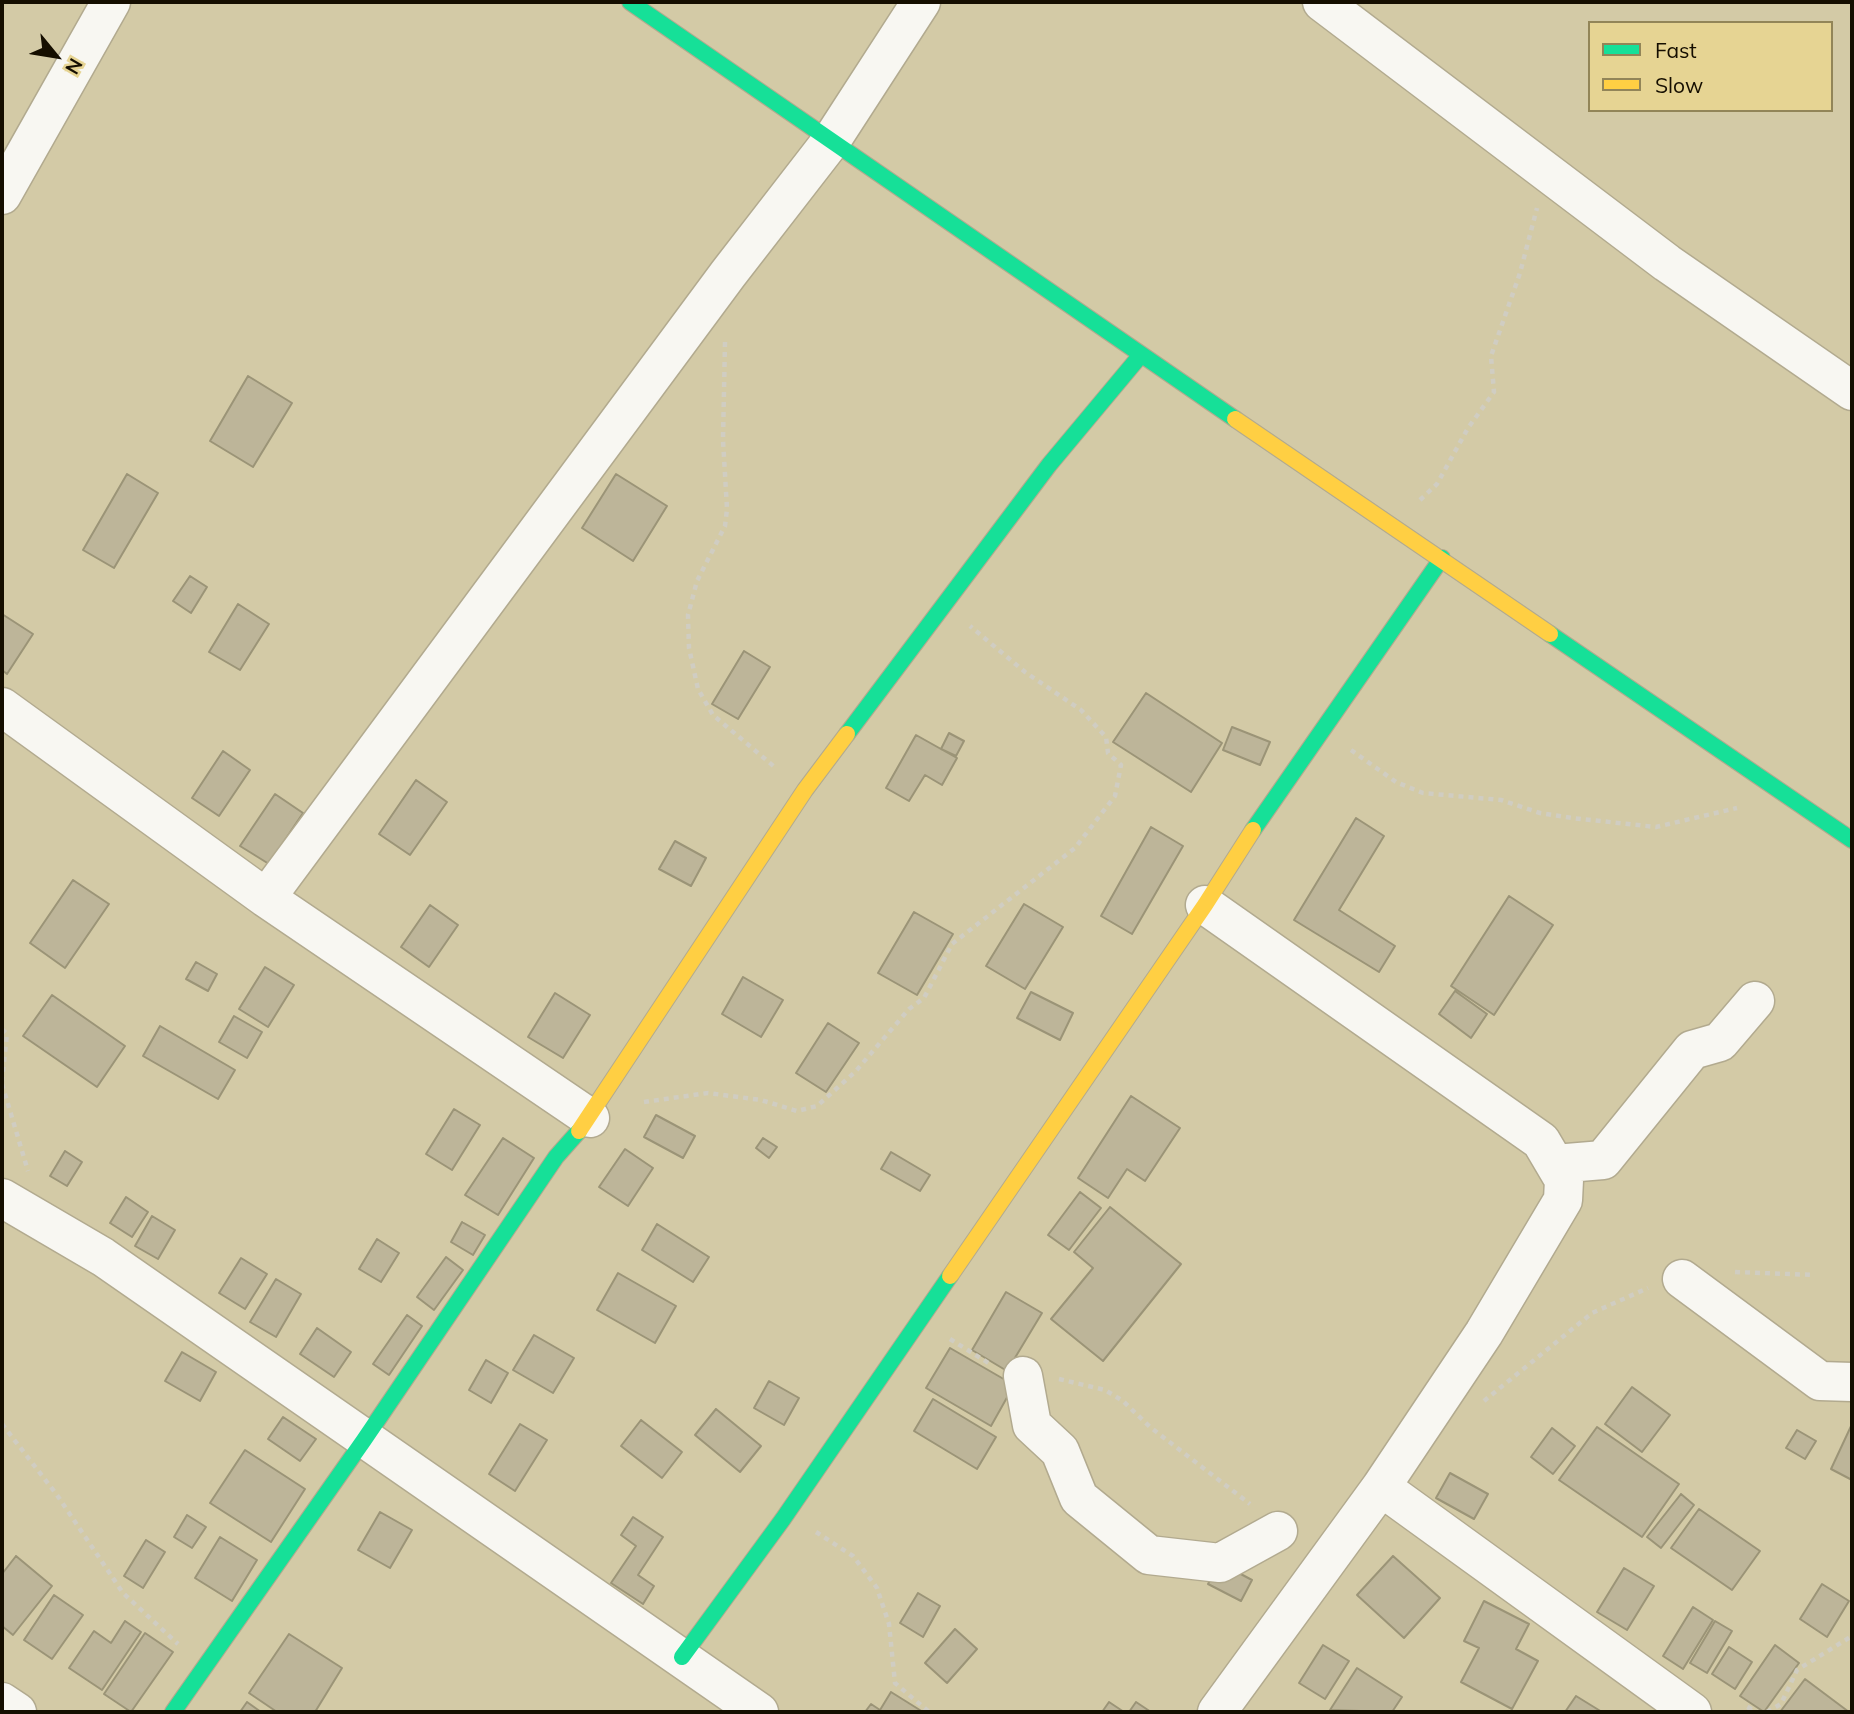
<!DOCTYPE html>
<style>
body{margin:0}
#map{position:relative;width:1854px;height:1714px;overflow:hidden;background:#d3caa6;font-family:Mulish,sans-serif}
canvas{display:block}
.frame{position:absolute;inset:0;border:4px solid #150e00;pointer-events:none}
.legend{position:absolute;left:1588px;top:21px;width:245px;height:91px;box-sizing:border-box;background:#e6d493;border:2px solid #928558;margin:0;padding:9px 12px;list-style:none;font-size:21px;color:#150e00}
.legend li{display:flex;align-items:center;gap:14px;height:35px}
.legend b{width:35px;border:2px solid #928558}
.north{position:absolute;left:21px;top:21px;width:70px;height:70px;-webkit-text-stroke:5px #e6d493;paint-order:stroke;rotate:120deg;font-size:19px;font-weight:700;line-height:28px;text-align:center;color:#150e00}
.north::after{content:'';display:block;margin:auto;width:24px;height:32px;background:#150e00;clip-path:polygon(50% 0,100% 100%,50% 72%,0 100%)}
</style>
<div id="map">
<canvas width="1854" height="1714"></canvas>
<div class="frame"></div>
<ul class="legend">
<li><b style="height:9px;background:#16e098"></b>Fast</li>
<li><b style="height:9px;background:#ffcf43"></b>Slow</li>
</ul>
<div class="north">N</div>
</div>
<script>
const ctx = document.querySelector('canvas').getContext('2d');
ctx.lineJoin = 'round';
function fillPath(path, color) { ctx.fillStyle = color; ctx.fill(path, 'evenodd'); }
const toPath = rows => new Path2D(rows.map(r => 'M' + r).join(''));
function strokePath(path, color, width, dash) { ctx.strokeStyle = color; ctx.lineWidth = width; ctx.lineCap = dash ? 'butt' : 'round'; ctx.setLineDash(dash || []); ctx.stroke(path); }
const building = toPath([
 [248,376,292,403,253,467,210,441,248,376],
 [127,474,158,493,114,568,83,550,127,474],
 [616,474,667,506,633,561,582,528,616,474],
 [190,576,207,587,191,613,173,601,190,576],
 [238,604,269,624,240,670,209,652,238,604],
 [2,614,33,634,7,674,2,670,2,614],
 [744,651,770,667,738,719,712,704,744,651],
 [1146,693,1222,743,1191,792,1113,742,1146,693],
 [1232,727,1270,742,1260,765,1223,750,1232,727],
 [949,733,964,741,956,756,941,749,949,733],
 [916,735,957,758,942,785,925,775,909,801,886,788,916,735],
 [223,751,250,770,219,816,192,798,223,751],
 [416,780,447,802,410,855,379,834,416,780],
 [275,794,303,813,269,864,240,846,275,794],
 [1356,818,1384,836,1339,910,1395,946,1379,972,1294,920,1356,818],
 [1151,827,1183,846,1132,934,1101,916,1151,827],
 [675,841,706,858,691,886,659,869,675,841],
 [73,880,109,904,65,968,30,943,73,880],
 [1509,896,1553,925,1494,1015,1451,986,1509,896],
 [1024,904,1063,927,1025,989,986,966,1024,904],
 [430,905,458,925,429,967,401,947,430,905],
 [914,912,953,934,917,995,878,973,914,912],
 [196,962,217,974,208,991,186,979,196,962],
 [265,967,294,985,268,1027,239,1009,265,967],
 [743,977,783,1000,761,1037,722,1014,743,977],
 [1455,991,1487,1014,1471,1038,1439,1014,1455,991],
 [1031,992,1073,1013,1060,1040,1017,1018,1031,992],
 [555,993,590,1015,563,1058,528,1037,555,993],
 [52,995,125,1046,97,1087,23,1036,52,995],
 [234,1016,262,1032,247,1058,219,1042,234,1016],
 [828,1023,859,1043,826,1092,796,1073,828,1023],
 [160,1026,235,1070,218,1099,143,1056,160,1026],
 [1131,1096,1180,1128,1145,1181,1127,1169,1108,1198,1078,1178,1131,1096],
 [454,1109,480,1125,452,1170,426,1154,454,1109],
 [656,1115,695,1136,683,1158,644,1137,656,1115],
 [503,1138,534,1158,498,1215,465,1195,503,1138],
 [763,1138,777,1147,769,1158,756,1148,763,1138],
 [625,1149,653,1168,628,1206,599,1187,625,1149],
 [65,1151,82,1162,67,1186,50,1176,65,1151],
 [891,1152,930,1175,920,1191,881,1169,891,1152],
 [1080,1192,1101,1208,1069,1250,1048,1235,1080,1192],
 [126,1197,148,1212,132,1237,110,1223,126,1197],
 [1110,1207,1181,1264,1103,1361,1051,1319,1093,1268,1074,1252,1110,1207],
 [152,1216,175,1230,158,1259,135,1246,152,1216],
 [462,1222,485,1235,473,1255,451,1242,462,1222],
 [657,1224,709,1257,693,1282,642,1250,657,1224],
 [377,1239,399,1253,381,1282,359,1269,377,1239],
 [446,1257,463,1270,434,1310,417,1297,446,1257],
 [241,1258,267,1274,245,1309,219,1293,241,1258],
 [618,1273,676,1306,655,1343,597,1310,618,1273],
 [276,1279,301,1294,276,1337,250,1322,276,1279],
 [1006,1292,1042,1313,1007,1371,972,1350,1006,1292],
 [407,1315,422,1326,389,1375,373,1364,407,1315],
 [317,1328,351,1352,334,1377,300,1354,317,1328],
 [534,1335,574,1358,553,1393,513,1370,534,1335],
 [950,1348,1014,1385,991,1426,926,1388,950,1348],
 [182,1352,216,1372,200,1401,165,1381,182,1352],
 [486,1360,508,1373,491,1403,469,1390,486,1360],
 [769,1381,799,1398,784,1425,754,1408,769,1381],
 [1632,1387,1670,1415,1642,1452,1605,1424,1632,1387],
 [933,1399,996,1437,977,1469,914,1431,933,1399],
 [716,1409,761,1446,740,1472,695,1435,716,1409],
 [283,1417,316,1439,300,1461,268,1439,283,1417],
 [641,1420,682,1452,662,1478,621,1446,641,1420],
 [520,1424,547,1440,515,1491,489,1474,520,1424],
 [1852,1424,1852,1480,1831,1469,1852,1424],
 [1597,1427,1679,1484,1642,1537,1559,1480,1597,1427],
 [1552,1428,1575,1446,1553,1474,1531,1457,1552,1428],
 [1797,1430,1816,1441,1805,1459,1786,1448,1797,1430],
 [245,1450,305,1489,271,1542,210,1503,245,1450],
 [1450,1473,1488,1494,1474,1519,1436,1498,1450,1473],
 [1681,1494,1694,1505,1661,1548,1647,1537,1681,1494],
 [1699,1509,1760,1551,1732,1590,1671,1548,1699,1509],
 [380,1512,412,1530,390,1568,358,1550,380,1512],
 [187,1515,206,1527,192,1548,174,1537,187,1515],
 [633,1517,663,1537,638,1575,654,1586,643,1604,611,1583,636,1546,621,1535,633,1517],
 [220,1537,257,1560,232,1601,195,1578,220,1537],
 [146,1540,165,1552,143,1588,124,1576,146,1540],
 [16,1556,52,1586,13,1635,2,1626,2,1574,16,1556],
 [1393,1556,1440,1598,1404,1638,1357,1595,1393,1556],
 [1220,1563,1252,1580,1241,1601,1208,1584,1220,1563],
 [1624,1568,1654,1586,1627,1630,1597,1612,1624,1568],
 [1822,1584,1849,1601,1827,1637,1800,1619,1822,1584],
 [918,1593,940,1606,923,1637,900,1623,918,1593],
 [54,1595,83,1615,52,1659,24,1640,54,1595],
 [1484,1601,1529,1624,1516,1649,1538,1661,1512,1709,1461,1682,1479,1648,1464,1641,1484,1601],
 [1693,1607,1713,1620,1683,1669,1663,1656,1693,1607],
 [125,1621,141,1632,102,1690,69,1668,94,1631,111,1643,125,1621],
 [1715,1621,1732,1631,1707,1673,1690,1663,1715,1621],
 [955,1629,977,1649,947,1683,925,1663,955,1629],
 [145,1633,173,1652,131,1712,104,1694,145,1633],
 [289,1634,342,1668,315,1712,277,1712,249,1693,289,1634],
 [1323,1645,1349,1661,1325,1699,1299,1683,1323,1645],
 [1775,1645,1799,1663,1764,1712,1740,1696,1775,1645],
 [1729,1647,1752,1662,1735,1689,1712,1674,1729,1647],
 [1357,1668,1402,1697,1392,1712,1330,1710,1357,1668],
 [1805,1679,1849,1712,1780,1712,1805,1679],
 [891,1692,923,1712,865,1712,871,1704,880,1710,891,1692],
 [1576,1696,1602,1712,1565,1712,1576,1696],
 [247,1702,261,1712,240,1712,247,1702],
 [1109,1702,1124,1712,1102,1712,1109,1702],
 [1136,1702,1151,1712,1129,1712,1136,1702]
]);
const path = toPath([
 [725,342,723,440,727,509,725,526,697,581,688,615,689,648,698,689,713,715,777,769],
 [1420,500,1437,484,1468,428,1494,392,1491,356,1520,273,1537,208],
 [1351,750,1396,782,1423,793,1501,800,1540,813,1572,818,1656,827,1737,808],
 [2,1029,7,1034,2,1081],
 [2,1084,28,1171],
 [644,1102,708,1093,761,1100,797,1111,817,1106,855,1072,909,1009,924,998,952,944,1075,848,1115,796,1121,765,1108,753,1106,737,1081,710,1025,672,970,626],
 [1735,1272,1815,1275],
 [950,1339,990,1364],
 [1059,1379,1105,1390,1123,1401,1150,1427,1250,1504],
 [1484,1401,1592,1313,1648,1288],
 [2,1424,57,1495,123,1593,178,1644],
 [816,1532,853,1556,877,1588,889,1624,895,1683,929,1712],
 [1752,1712,1746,1706,1757,1712],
 [1767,1712,1781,1704,1797,1670,1852,1636]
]);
const street = toPath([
 [1322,2,1667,263,1852,391],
 [2,195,111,2],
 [2,707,266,898,590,1118],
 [266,898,728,274,831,141,921,2],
 [1205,905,1541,1141,1564,1180,1563,1200,1484,1333,1381,1487,1217,1712],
 [1555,1164,1603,1160,1692,1050,1720,1042,1755,1001],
 [2,1198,103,1257,759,1712],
 [1682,1279,1820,1381,1852,1382],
 [1023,1376,1032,1425,1060,1451,1079,1498,1149,1555,1220,1563,1278,1531],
 [1381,1487,1692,1712],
 [2,1702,17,1712]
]);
const fast = toPath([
 [630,2,1235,419],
 [1550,634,1852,840],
 [847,734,1049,465,1140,356],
 [1253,830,1442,558],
 [682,1657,783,1519,950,1276],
 [173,1712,364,1440,556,1157,579,1131]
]);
const slow = toPath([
 [1235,419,1550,634],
 [579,1131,805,790,847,734],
 [950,1276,1205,905,1253,830]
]);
fillPath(building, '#bdb599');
strokePath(building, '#9b9477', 2);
strokePath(street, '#b2aa8f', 41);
strokePath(fast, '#b2aa8f', 18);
strokePath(slow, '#b2aa8f', 18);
strokePath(path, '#d0cdc2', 4.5, [5, 5]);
strokePath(street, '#f8f7f2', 38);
strokePath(fast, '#16e098', 16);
strokePath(slow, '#ffcf43', 16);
</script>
